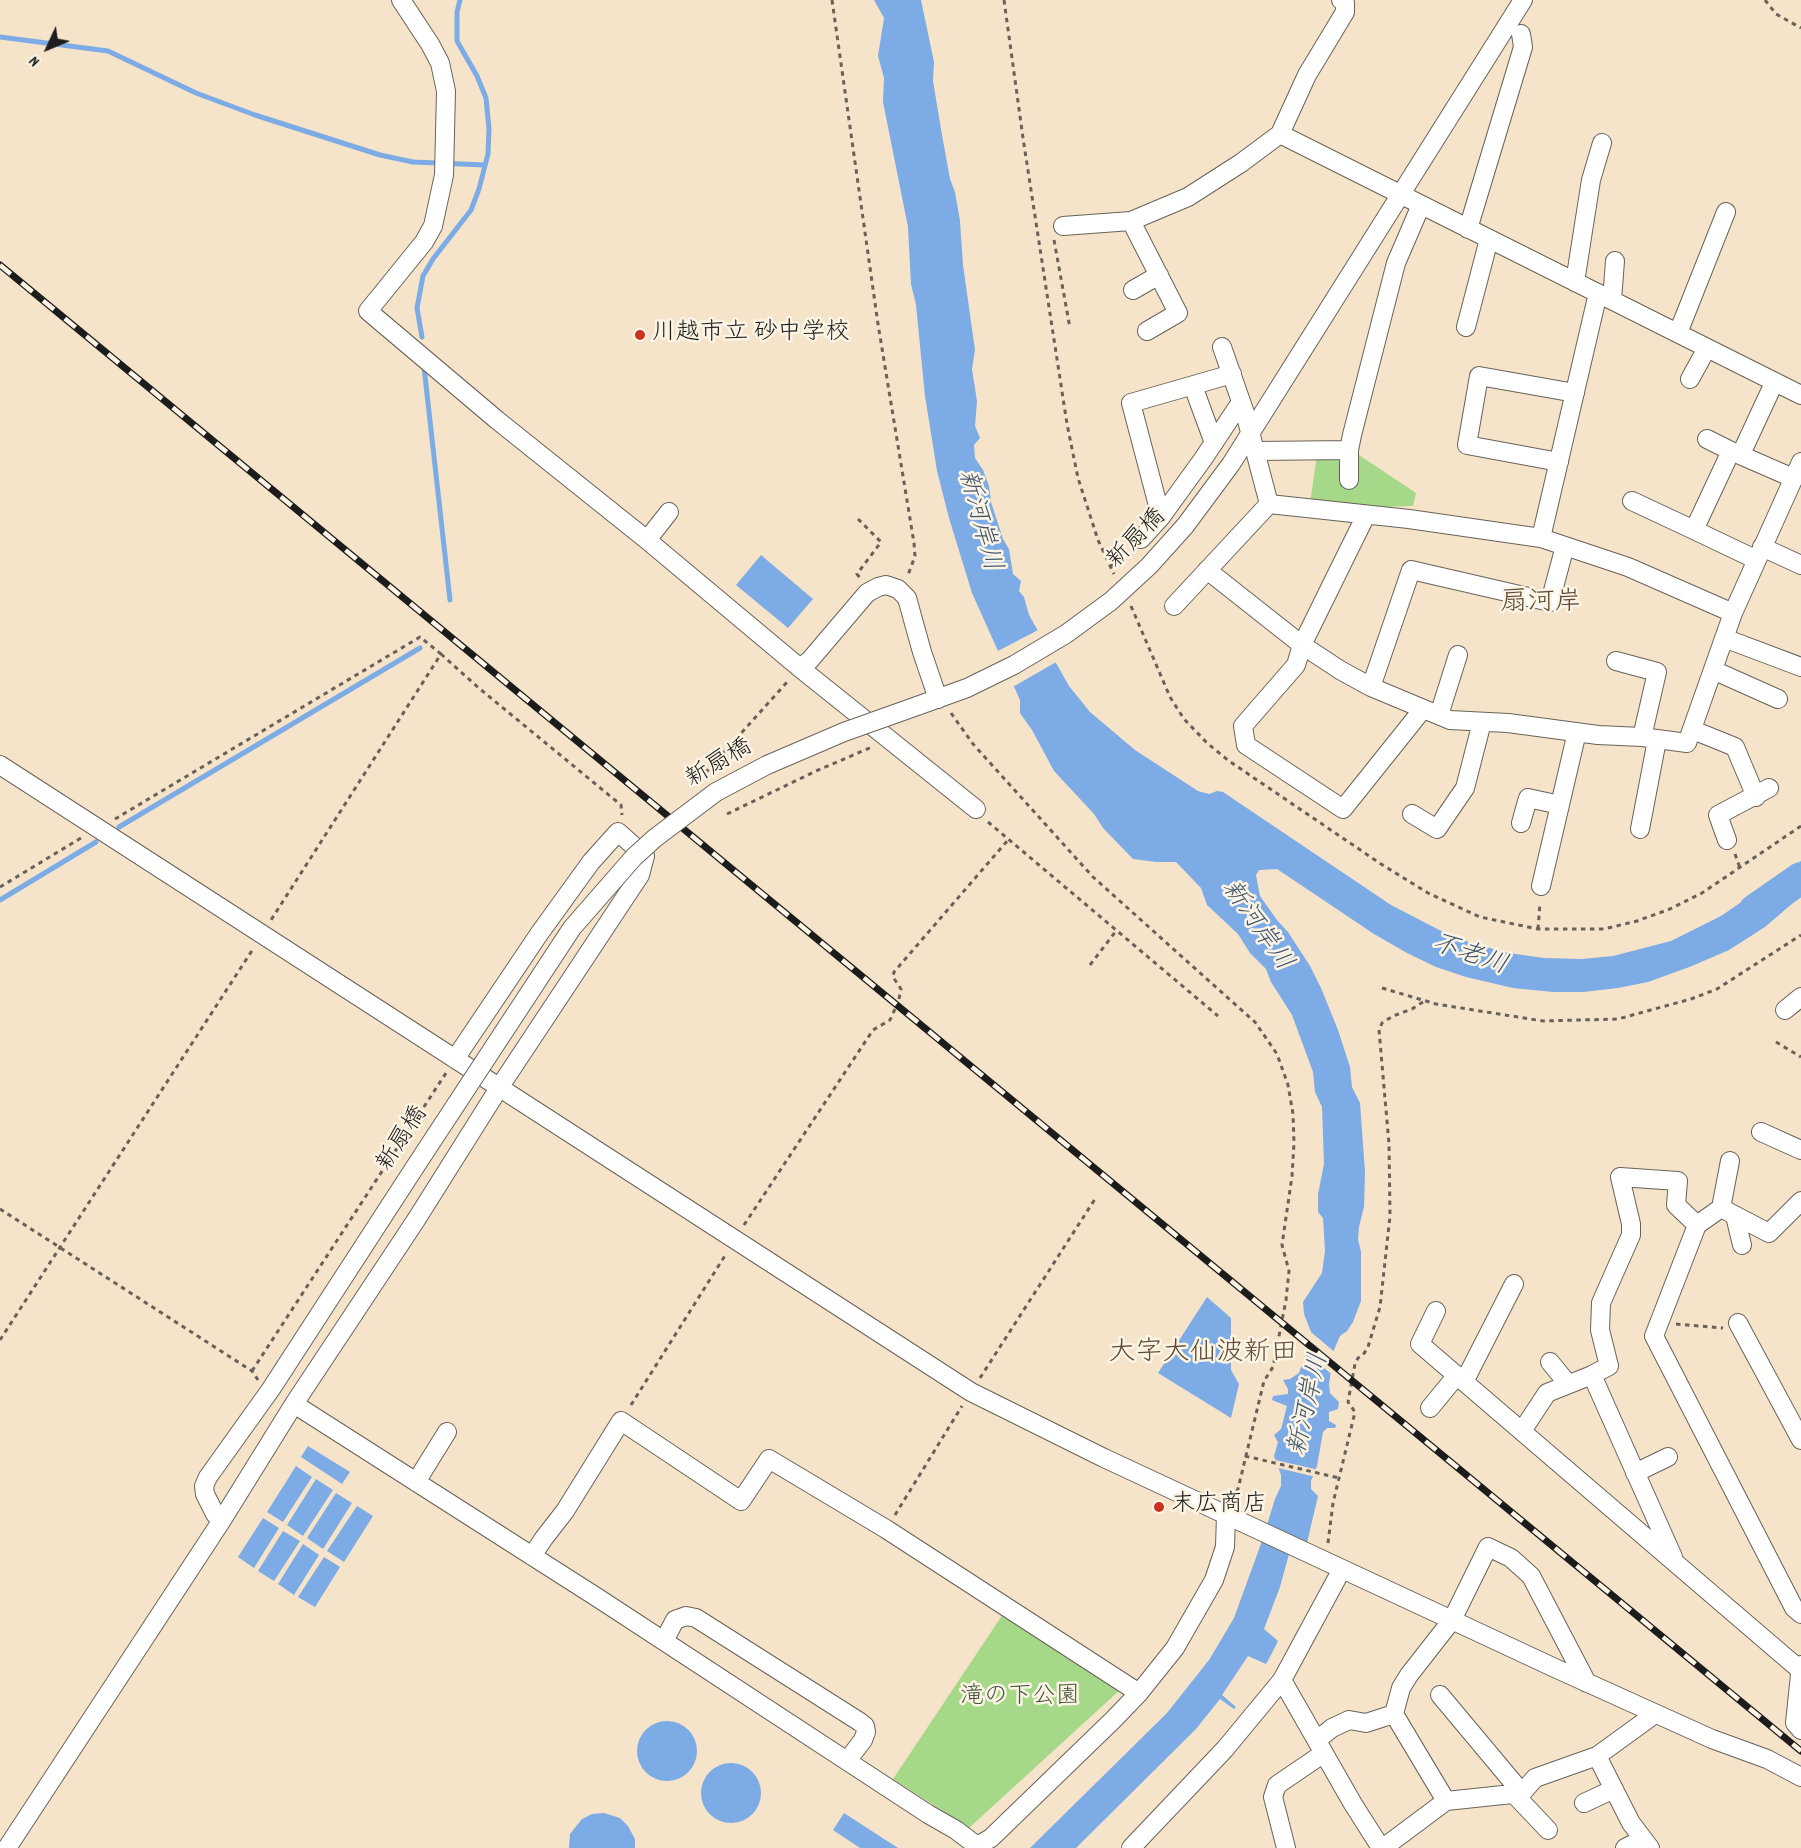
<!DOCTYPE html>
<meta charset="utf-8">
<style>
body{margin:0}
#map{position:relative;width:1801px;height:1848px;overflow:hidden;background:#f6e4ca;font-family:Dekko,sans-serif}
canvas{display:block}
.north{position:absolute;left:18px;top:18px;width:60px;height:60px;-webkit-text-stroke:4px #fcf5e5;paint-order:stroke;rotate:226deg;font-size:16px;font-weight:700;line-height:24px;text-align:center;color:#1c1c1c}
.north::after{content:'';display:block;margin:auto;width:21px;height:27px;background:#1c1c1c;clip-path:polygon(50% 0,100% 100%,50% 72%,0 100%)}
</style>
<div id="map">
<canvas width="1801" height="1848"></canvas>
<div class="north">N</div>
</div>
<script>
const ctx = document.querySelector('canvas').getContext('2d');
ctx.lineJoin = 'round';
function fillPath(path, color) { ctx.fillStyle = color; ctx.fill(path, 'evenodd'); }
const toPath = rows => new Path2D(rows.map(r => 'M' + r).join(''));
function strokePath(path, color, width, dash) { ctx.strokeStyle = color; ctx.lineWidth = width; ctx.lineCap = dash ? 'butt' : 'round'; ctx.setLineDash(dash || []); ctx.stroke(path); }
function write(font, color, halo, rows, align = 'center') {
  ctx.font = font + ' Dekko,"Klee One",sans-serif'; ctx.lineWidth = 5; ctx.setLineDash([]); ctx.textBaseline = 'middle'; ctx.strokeStyle = halo; ctx.fillStyle = color; for (const [text, x, y, turn = 0] of rows) {
    ctx.save(); ctx.translate(x, y); ctx.rotate((+turn || 0) * Math.PI / 180); ctx.textAlign = isNaN(turn) ? turn : align; if (halo) ctx.strokeText(text, 0, 0); ctx.fillText(text, 0, 0); ctx.restore();
  }
}
const green = toPath([
 [1356,453,1416,493,1413,506,1356,508,1310,503,1317,455],
 [1003,1614,1121,1689,969,1828,893,1779]
]);
const water = toPath([
 [874,0,921,0,934,62,933,81,942,135,950,179,955,192,960,221,963,265,975,350,972,369,977,401,975,426,980,438,974,445,975,458,983,470,989,486,991,502,1003,539,1009,549,1013,574,1021,581,1019,591,1024,597,1029,615,1069,686,1090,712,1135,750,1198,791,1209,794,1217,791,1223,792,1391,905,1447,934,1474,944,1509,953,1544,958,1582,959,1613,956,1671,941,1721,916,1801,861,1801,868,1788,881,1792,887,1792,891,1780,901,1785,902,1801,896,1765,927,1729,950,1692,966,1648,982,1618,988,1583,992,1553,992,1513,988,1466,977,1436,967,1407,953,1374,934,1277,869,1259,870,1256,875,1260,896,1277,920,1288,932,1310,966,1321,988,1338,1030,1350,1067,1352,1087,1360,1103,1365,1172,1364,1207,1359,1227,1358,1239,1361,1252,1361,1301,1353,1322,1347,1331,1340,1336,1334,1350,1329,1384,1330,1393,1339,1402,1338,1409,1329,1412,1329,1421,1336,1425,1335,1428,1327,1428,1323,1432,1317,1466,1311,1481,1311,1489,1318,1496,1303,1560,1289,1554,1280,1587,1264,1629,1278,1641,1272,1653,1266,1664,1248,1656,1222,1695,1236,1707,1234,1709,1220,1699,1196,1729,1076,1848,1030,1848,1167,1713,1209,1660,1234,1618,1262,1541,1275,1499,1281,1486,1281,1475,1274,1456,1278,1442,1274,1435,1281,1429,1287,1406,1272,1400,1273,1396,1288,1394,1288,1389,1283,1380,1290,1379,1299,1373,1301,1367,1304,1364,1311,1332,1304,1314,1303,1302,1322,1273,1325,1251,1323,1218,1318,1212,1318,1194,1324,1164,1322,1107,1315,1092,1313,1072,1292,1015,1271,982,1266,969,1250,953,1238,934,1207,905,1201,888,1176,862,1156,862,1133,859,1103,828,1094,814,1054,771,1032,730,1020,713,1020,700,972,593,949,518,937,471,925,396,916,305,911,284,908,227,883,102,884,78,878,56,884,18],
 [761,555,813,599,788,628,736,585],
 [1207,1297,1231,1318,1231,1370,1239,1384,1231,1418,1158,1373],
 [308,1446,350,1472,342,1484,301,1457],
 [296,1466,312,1477,283,1522,267,1512],
 [316,1479,333,1490,303,1536,287,1525],
 [336,1493,352,1503,323,1549,307,1538],
 [357,1506,373,1516,344,1562,327,1551],
 [263,1518,279,1528,254,1568,238,1557],
 [283,1531,300,1541,274,1581,258,1571],
 [303,1544,319,1555,294,1595,278,1584],
 [324,1557,340,1567,315,1607,298,1597],
 '637 1751a30 30 0 1 1 60 0a30 30 0 1 1-60 0Z',
 '701 1793a30 30 0 1 1 60 0a30 30 0 1 1-60 0Z',
 [604,1813,620,1818,628,1826,635,1839,635,1848,569,1848,570,1834,582,1819,592,1814],
 [844,1813,898,1848,860,1848,833,1830]
]);
const pier = toPath([
 [1040,629,1058,661,1011,688,996,652],
 [1306,1328,1336,1353,1334,1376,1304,1352,1308,1332],
 [1271,1459,1319,1470,1316,1477,1274,1467]
]);
const stream = toPath([
 [0,37,108,51,196,93,255,115,380,155,413,162,485,165],
 [422,337,417,308,423,276,433,259,471,210,479,189,488,154,489,129,486,98,477,76,457,41,457,12,460,0],
 [424,367,450,600],
 [119,827,420,648],
 [0,900,96,842]
]);
const river = toPath([
 [1755,910,1801,878]
]);
const path = toPath([
 [832,0,878,324,914,543,915,556,908,575],
 [1004,0,1023,138,1067,424,1078,478,1098,540,1114,574],
 [1765,0,1776,14,1801,28],
 [1054,240,1070,328],
 [858,519,881,542,857,574,860,578],
 [1110,567,1129,550],
 [1131,606,1170,697,1184,719,1207,743,1229,761,1381,864,1428,893,1480,917,1538,929,1604,929,1637,921,1670,909,1702,893,1801,826],
 [441,654,480,689,621,805,622,815],
 [951,713,973,744,1093,877,1255,1022,1277,1054,1288,1085,1293,1114,1294,1143,1292,1176,1282,1245,1289,1271,1286,1300,1273,1367,1264,1381,1238,1489,1231,1499],
 [698,778,708,770,789,680],
 [727,814,816,771,872,747],
 [115,819,420,637,441,654,271,920],
 [988,822,1218,1016],
 [1735,854,1740,868],
 [0,887,81,838],
 [1538,929,1540,903],
 [1090,965,1116,931],
 [1382,988,1436,1004,1543,1021,1618,1019,1691,999,1717,989,1801,935],
 [899,999,901,989,893,977,894,972,1008,840],
 [1776,1042,1801,1057],
 [0,1209,252,1371,258,1380],
 [744,1225,867,1039,873,1030,890,1020,895,1009],
 [1676,1324,1723,1328],
 [0,1340,253,949],
 [252,1371,446,1073],
 [980,1378,1095,1199],
 [631,1405,726,1254],
 [1245,1456,1339,1478],
 [895,1515,962,1406],
 [1328,1543,1333,1503,1355,1412,1348,1402,1355,1364,1358,1358,1363,1355,1368,1347,1380,1307,1390,1216,1389,1144,1379,1030,1382,1023,1393,1016,1412,1009,1426,1000]
]);
const minor = toPath([
 [401,0,430,44,440,63,446,91,444,175,433,226,424,242,368,311,497,420,647,540,800,668,976,809],
 [1280,134,1801,395],
 [1131,221,1178,313,1147,331],
 [1063,226,1131,221,1188,197,1241,163,1280,134,1307,75,1345,12,1345,3,1341,0],
 [1468,229,1523,47,1521,34],
 [1575,282,1591,180,1602,143],
 [1133,290,1159,275],
 [1612,300,1615,261],
 [1466,327,1489,239],
 [1678,333,1726,212],
 [1222,347,1245,413,1269,504,1409,519,1541,538,1628,567,1733,613,1801,462],
 [1690,379,1707,348],
 [1193,386,1214,443],
 [1707,439,1731,451],
 [1256,451,1349,450],
 [1741,454,1774,383],
 [1559,462,1467,445,1479,376,1575,393],
 [1349,480,1349,450,1352,435,1396,263,1421,205],
 [1632,501,1694,530],
 [1366,515,1302,645,1296,665,1243,726,1246,745,1343,809,1423,709],
 [1161,517,1131,403,1232,374],
 [1541,538,1598,293],
 [1141,539,1161,517,1203,459,1241,402],
 [647,540,669,512],
 [1762,547,1801,565],
 [1757,560,1694,530,1731,451,1793,478],
 [1207,570,1302,645,1340,670,1371,687,1450,720,1508,723,1598,735,1642,737,1687,743,1733,613],
 [1174,606,1269,504],
 [1724,638,1801,667],
 [1616,661,1657,672,1642,737],
 [800,668,810,660,867,593,878,587,886,585,898,589,907,598,922,652,938,699],
 [1713,670,1778,699],
 [1371,687,1411,570,1550,602,1565,546],
 [917,706,967,688,1014,665,1066,634,1111,601,1149,566,1185,526,1231,464,1523,0],
 [1439,715,1458,655],
 [1693,730,1735,747,1756,797],
 [0,765,971,1392,1104,1458,1557,1669,1712,1739,1767,1759,1801,1777],
 [1412,814,1437,829,1465,788,1482,722],
 [1521,823,1528,798,1560,805],
 [1640,829,1657,740],
 [1727,840,1718,815,1769,788],
 [1541,886,1577,732],
 [1785,1010,1801,997],
 [1761,1132,1801,1150],
 [1721,1208,1769,1233,1801,1201],
 [1735,1216,1742,1245],
 [1697,1225,1721,1208,1730,1161],
 [1436,1311,1420,1344,1799,1669],
 [1738,1323,1801,1440],
 [1550,1362,1568,1384],
 [1592,1375,1673,1557],
 [1464,1382,1514,1284],
 [294,1404,598,1598,928,1814,956,1830,977,1846,991,1838,1113,1720,1139,1693,1175,1648,1214,1580,1225,1547,1226,1515],
 [1430,1408,1457,1375],
 [1522,1431,1547,1393,1592,1375,1609,1366,1600,1330,1601,1303,1631,1235,1631,1224,1620,1177,1678,1181,1676,1205,1697,1225,1654,1336,1794,1608,1801,1614],
 [1635,1473,1668,1457],
 [416,1482,447,1432],
 [222,1520,215,1514,205,1494,204,1486,208,1477,271,1389,415,1167],
 [532,1556,544,1538,565,1511,621,1421,741,1501,769,1459,886,1529,1139,1693],
 [664,1641,675,1620,686,1616,696,1618,860,1722,865,1726,866,1732,863,1740,847,1761],
 [1801,1665,1795,1723,1801,1730],
 [1282,1680,1353,1804,1381,1848],
 [1440,1695,1522,1793],
 [1317,1740,1332,1728,1349,1720,1366,1723,1394,1714],
 [1597,1756,1631,1823,1650,1848],
 [1514,1794,1548,1830],
 [1446,1801,1394,1714,1401,1688,1409,1675,1452,1620,1488,1547,1511,1558,1531,1576,1587,1683],
 [1584,1803,1614,1789],
 [7,1848,222,1520,294,1404,416,1220,499,1088,640,875,645,856,618,832,591,862,539,934,455,1059],
 [1131,1848,1225,1749,1282,1680,1342,1569],
 [1286,1848,1273,1797,1277,1785,1324,1753],
 [1383,1848,1446,1801,1522,1793,1535,1778,1597,1756,1655,1714],
 [1625,1848,1643,1839]
]);
const rail = toPath([
 [0,265,1801,1751]
]);
const minorBridge = toPath([
 [415,1167,572,928,634,857,655,838,716,792,767,765,844,732,917,706]
]);
const markers = [
 [640,335,6,"#c8321e"],
 [1159,1507,6,"#c8321e"]
];
const poiNames = [
 ["川越市立 砂中学校",652,335],
 ["末広商店",1171,1507]
];
const streetNames = [
 ["新扇橋",1138,540,-46],
 ["新扇橋",720,765,-31],
 ["新扇橋",404,1140,-57]
];
const parkNames = [
 ["滝の下公園",1020,1699]
];
const waterNames = [
 ["新河岸川",977,521,75],
 ["新河岸川",1255,927,55],
 ["不老川",1469,957,19],
 ["新河岸川",1311,1405,-77]
];
const quarterNames = [
 ["扇河岸",1541,605],
 ["大字大仙波新田",1203,1355]
];
fillPath(green, '#a5d989');
fillPath(water, '#7cabe6');
fillPath(pier, '#f6e4ca');
strokePath(stream, '#7cabe6', 5);
strokePath(river, '#7cabe6', 32);
strokePath(minor, '#686259', 20);
strokePath(path, '#686259', 3, [4.5, 4.5]);
strokePath(minor, '#fff', 18);
strokePath(rail, '#1c1c1c', 7);
strokePath(rail, '#fcf5e5', 4.5, [14]);
strokePath(minorBridge, '#686259', 20, []);
strokePath(minorBridge, '#fff', 18);
for (const [x, y, r, color] of markers) { const dot = new Path2D(); dot.arc(x, y, r, 0, 2 * Math.PI); ctx.fillStyle = color; ctx.fill(dot); strokePath(dot, '#fcf5e5', 2); }
write('24px', '#1c1c1c', '#fcf5e5', poiNames, 'left');
write('24px', '#1c1c1c', '#fcf5e5', streetNames);
write('24px', '#45553d', '#fcf5e5', parkNames);
write('italic 26px', '#42556d', '#fcf5e5', waterNames);
write('27px', '#614a35', '#fcf5e5', quarterNames);
</script>
